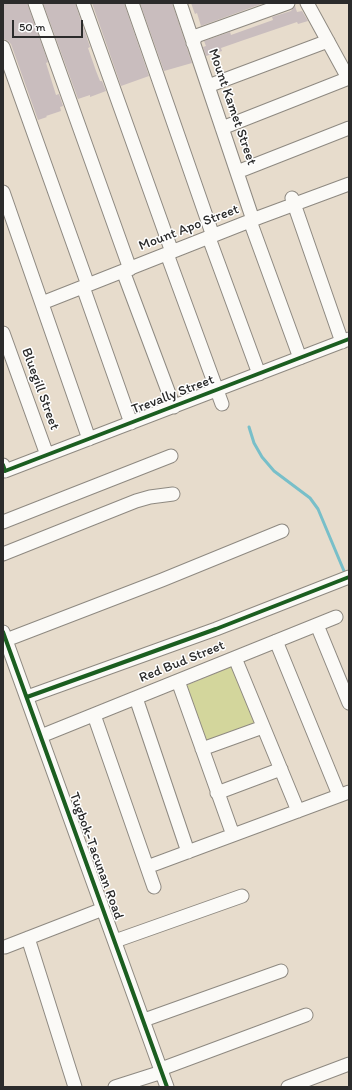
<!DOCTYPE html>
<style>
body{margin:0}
#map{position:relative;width:352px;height:1090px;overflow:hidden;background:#e7dccc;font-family:Itim,sans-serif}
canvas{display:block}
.frame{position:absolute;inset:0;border:4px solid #2b2b2b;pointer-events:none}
.scale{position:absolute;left:12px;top:20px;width:71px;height:18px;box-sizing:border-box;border:2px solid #2b2b2b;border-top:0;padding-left:5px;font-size:12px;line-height:14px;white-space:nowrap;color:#2b2b2b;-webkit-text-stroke:3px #fff;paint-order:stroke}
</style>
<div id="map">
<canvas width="352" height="1090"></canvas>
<div class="frame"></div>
<div class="scale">50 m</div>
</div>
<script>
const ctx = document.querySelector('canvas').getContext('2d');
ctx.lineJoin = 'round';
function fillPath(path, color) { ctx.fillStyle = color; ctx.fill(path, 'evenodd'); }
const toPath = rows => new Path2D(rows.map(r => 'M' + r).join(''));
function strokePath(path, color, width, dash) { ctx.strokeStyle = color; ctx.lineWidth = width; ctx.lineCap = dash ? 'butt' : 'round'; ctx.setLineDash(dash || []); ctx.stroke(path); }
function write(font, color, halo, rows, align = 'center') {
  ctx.font = font + ' Itim,sans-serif'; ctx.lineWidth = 3; ctx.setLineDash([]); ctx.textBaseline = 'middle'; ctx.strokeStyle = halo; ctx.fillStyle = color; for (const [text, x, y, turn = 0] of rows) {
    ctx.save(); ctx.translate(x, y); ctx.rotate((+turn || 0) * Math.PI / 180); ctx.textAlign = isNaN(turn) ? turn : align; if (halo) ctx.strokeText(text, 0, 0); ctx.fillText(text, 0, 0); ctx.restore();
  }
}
const green = toPath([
 [233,666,256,723,205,743,185,686]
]);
const stream = toPath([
 [249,427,254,443,262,457,274,471,310,498,318,509,344,571]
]);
const building = toPath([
 [3,3,27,3,48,62,46,63,56,95,59,94,63,106,60,107,61,111,46,116,47,117,38,120,11,44,8,41,4,39,3,37],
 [43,3,75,3,90,47,88,48,96,71,100,81,102,81,106,91,90,97,90,95,78,99],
 [92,3,124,3,149,76,121,86],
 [140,3,172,3,192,63,164,71],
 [191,3,264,3,201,26,197,13,195,14],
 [295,6,297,12,302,11,308,21,298,24,297,22,241,41,221,48,222,51,206,56,203,47,206,46,204,41,230,32,231,35,273,20,272,17,291,11]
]);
const minor = toPath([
 [35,3,130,269],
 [83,3,172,252],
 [132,3,213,236],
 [180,3,253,220],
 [307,3,348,78],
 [193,43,196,36,288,3],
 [3,47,88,285],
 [208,86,328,41],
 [222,128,349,78],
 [237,172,349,128],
 [3,192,89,439],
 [292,198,342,342],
 [250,221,300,358],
 [209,238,259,374],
 [167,254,222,404],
 [123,271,174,407],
 [83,287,131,423],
 [42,303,260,217,349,184],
 [3,333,47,455],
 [3,465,5,471,349,339],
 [3,522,171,456],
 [3,554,136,501,150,497,173,494],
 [317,625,349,703],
 [3,632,167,1087],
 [6,640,162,580,282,531],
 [276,641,339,795],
 [235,658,298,811],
 [178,681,233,835],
 [27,697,216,629,349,577],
 [136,698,188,852],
 [94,715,154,887],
 [41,736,336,617],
 [202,749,263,727],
 [217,793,281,769],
 [147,867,349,792],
 [28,938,75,1087],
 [115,941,242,896],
 [5,947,103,909],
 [144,1020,281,971],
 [161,1069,306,1015],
 [115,1087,162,1072],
 [288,1087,349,1064]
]);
const cycleway = toPath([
 [3,465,5,471,349,339],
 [3,632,167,1087],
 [27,697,216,629,349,577]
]);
const streetNames = [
 ["Mount Kamet Street",232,107,71],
 ["Mount Apo Street",189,228,-21],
 ["Bluegill Street",40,389,70],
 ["Trevally Street",173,395,-21],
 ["Red Bud Street",182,662,-22],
 ["Tugbok-Tacunan Road",96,856,70]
];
fillPath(green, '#d3d69c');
strokePath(stream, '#78bfc9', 3);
fillPath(building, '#c9bdbe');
strokePath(minor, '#8e8981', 15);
strokePath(minor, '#fbfaf7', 13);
strokePath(cycleway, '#1b5e20', 4);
write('14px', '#2b2b2b', '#fff', streetNames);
</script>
